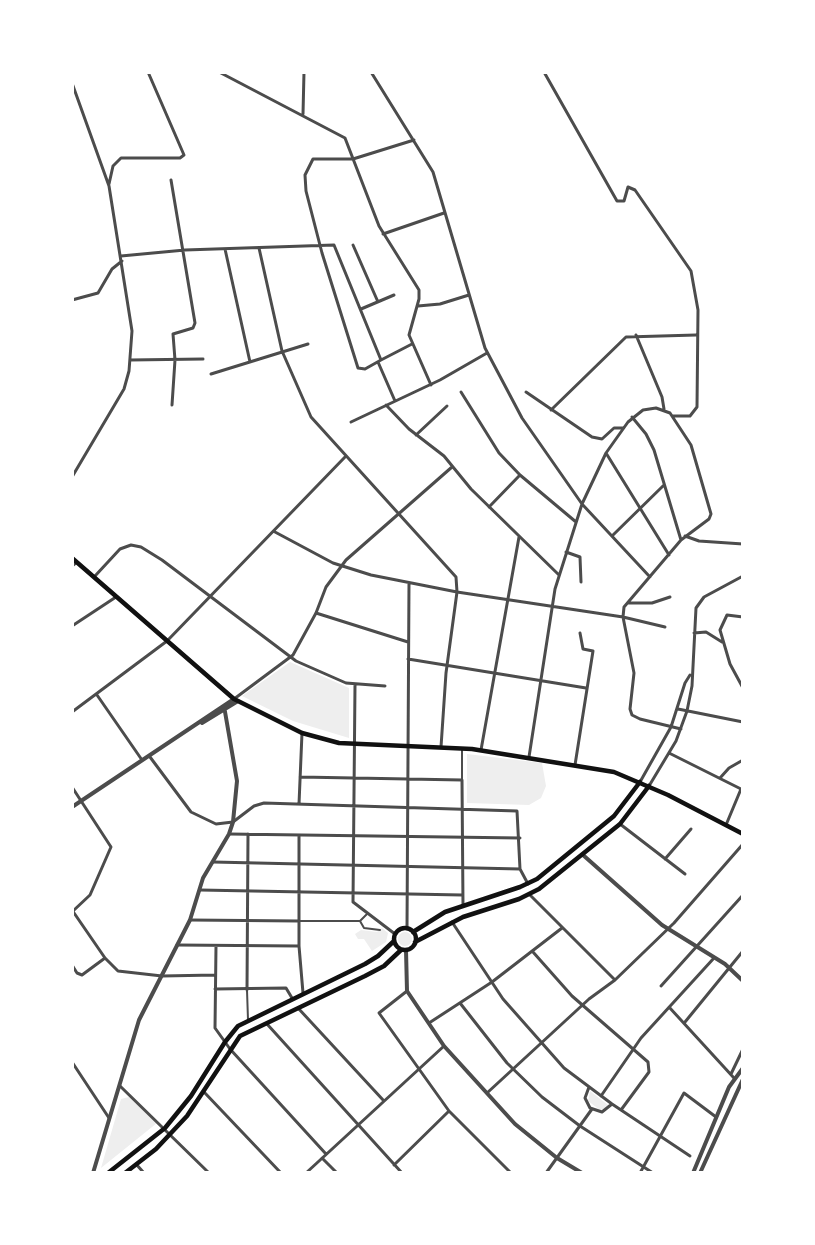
<!DOCTYPE html>
<style>
body{margin:0}
#map{position:relative;width:815px;height:1245px;overflow:hidden;background:#fff;font-family:"Fira Sans Condensed",sans-serif}
canvas{display:block}
.frame{position:absolute;inset:0;border:74px solid #fff;pointer-events:none}
</style>
<div id="map">
<canvas width="815" height="1245"></canvas>
<div class="frame"></div>
</div>
<script>
const ctx = document.querySelector('canvas').getContext('2d');
ctx.lineJoin = 'round';
function fillPath(path, color) { ctx.fillStyle = color; ctx.fill(path, 'evenodd'); }
const toPath = rows => new Path2D(rows.map(r => 'M' + r).join(''));
function strokePath(path, color, width, dash) { ctx.strokeStyle = color; ctx.lineWidth = width; ctx.lineCap = dash ? 'butt' : 'round'; ctx.setLineDash(dash || []); ctx.stroke(path); }
const green = toPath([
 [290,662,349,688,349,738,293,721,242,696],
 [467,754,542,763,546,786,541,798,529,805,467,803],
 [382,928,388,933,386,942,372,951,364,939,358,939,355,934,361,930,377,932],
 '398 939a7 7 0 1 1 14 0a7 7 0 1 1-14 0Z',
 [590,1091,608,1105,607,1108,600,1110,588,1101],
 [129,1097,157,1123,101,1168,121,1099]
]);
const pedestrian = toPath([
 [462,780,462,748],
 [299,921,360,921,367,914],
 [360,921,364,928,380,930],
 [247,990,248,1020]
]);
const minor = toPath([
 [219,72,345,138,379,226,419,290,419,299,409,335,431,385],
 [371,72,433,172,485,348,522,418,582,504,650,577],
 [544,72,617,201,624,201,628,187,635,190,691,271,698,310,697,407,690,416,673,416],
 [72,83,109,186,132,331,129,371,124,389,72,477],
 [303,114,304,72],
 [171,180,195,323,193,328,173,334,175,360,172,405],
 [109,184,113,166,121,158,180,158,184,155,148,72],
 [383,234,444,213],
 [353,245,378,302],
 [259,248,282,351,311,417,456,577,457,592,446,673,441,747],
 [225,249,250,362],
 [121,256,185,250,334,245,381,360,412,344],
 [72,300,98,293,112,269,122,261],
 [418,306,440,304,469,295],
 [361,309,394,295],
 [636,335,662,397,664,409],
 [130,360,203,359],
 [381,360,365,369,358,368,322,253,306,191,305,175,313,159,353,159,414,140],
 [378,362,395,401],
 [211,374,308,344],
 [461,392,499,453,520,475,576,522],
 [526,392,592,437,602,439,614,428,623,428],
 [386,405,409,429,444,456,471,489,559,575],
 [551,410,626,337,696,335],
 [632,417,646,434,654,450,681,540],
 [351,422,440,380,487,353],
 [416,435,447,406],
 [606,453,669,555],
 [489,507,520,475],
 [275,532,333,563,371,575,457,592,623,617,665,627],
 [612,536,664,485],
 [685,536,699,541,743,544],
 [566,552,580,557,581,582],
 [72,566,77,562],
 [95,576,120,549,131,545,141,547,162,560,296,661,346,683,385,686],
 [628,603,652,603,670,597],
 [316,613,408,642],
 [743,617,727,615,720,630,730,664,743,688],
 [72,626,116,597],
 [694,633,706,632,722,642],
 [408,659,586,688],
 [355,685,353,902,395,934],
 [97,695,142,760],
 [234,699,293,655,316,613,326,587,346,560,452,467],
 [678,709,743,722],
 [72,712,167,641,345,457],
 [481,750,519,537],
 [669,753,743,790],
 [150,757,191,812,216,824,233,822,254,806,264,803,517,811,520,869,528,884],
 [529,757,555,589,582,504,606,453,628,422,643,410,656,408,670,413,691,445,711,514,709,519,681,540,624,607,623,617,634,673,630,709,632,715,640,719,681,729],
 [575,765,593,651,583,649,580,633],
 [300,777,462,780,463,905],
 [720,778,729,768,743,760],
 [640,782,671,727,685,683,690,675],
 [649,786,676,741,687,711,692,686,696,608,704,597,743,576],
 [72,787,111,847,90,895,73,911],
 [299,804,302,733],
 [620,824,685,874],
 [726,825,741,789],
 [229,834,520,838],
 [299,835,299,946,303,993],
 [665,859,691,829],
 [213,862,520,869],
 [200,890,462,895],
 [530,895,615,980],
 [72,910,105,958,118,971,162,976,215,975],
 [190,920,299,921],
 [452,922,503,999,564,1068,612,1104,690,1156],
 [407,928,409,583],
 [177,945,298,946],
 [216,946,215,1028,230,1049,326,1154],
 [533,952,572,996,648,1062,649,1072,621,1110],
 [72,965,77,973,82,975,105,958],
 [661,986,743,895],
 [215,989,286,988,292,998],
 [247,990,248,834],
 [407,991,379,1013,449,1111,511,1173],
 [460,1003,507,1063,542,1097,580,1126,653,1173],
 [669,1007,734,1078],
 [298,1008,384,1101],
 [685,1022,743,951],
 [429,1023,492,982,562,928],
 [267,1024,402,1173],
 [72,1062,109,1118],
 [731,1074,743,1049],
 [120,1086,209,1173],
 [589,1087,585,1098,590,1108,602,1112,612,1104],
 [204,1092,281,1173],
 [487,1093,589,999,615,980,674,923,743,844],
 [601,1096,641,1038,714,958],
 [322,1158,337,1173],
 [136,1164,144,1173],
 [394,1165,449,1111],
 [306,1173,444,1046],
 [546,1173,592,1109],
 [640,1173,684,1093,716,1117]
]);
const tertiary = toPath([
 [202,723,238,701],
 [72,807,234,699],
 [583,855,662,925,725,964,743,981],
 [406,950,407,991,444,1046,515,1124,557,1158,582,1173],
 [93,1173,139,1020,190,920,203,878,229,834,233,822,237,781,224,706],
 [693,1173,729,1087,743,1068],
 [700,1173,743,1079]
]);
const secondary = toPath([
 [72,558,234,699,302,733,339,743,472,749,614,772,668,795,743,834],
 '394 939a11 11 0 1 1 22 0a11 11 0 1 1-22 0Z',
 [413,932,445,912,520,887,537,879,614,816,640,782],
 [415,942,463,917,519,899,539,889,620,824,649,786],
 [108,1173,165,1128,191,1096,225,1042,238,1026,365,964,378,956,394,941],
 [125,1173,156,1149,187,1116,240,1036,365,976,384,966,401,950]
]);
fillPath(green, '#eee');
strokePath(pedestrian, '#4c4c4c', 2);
strokePath(minor, '#4c4c4c', 3);
strokePath(tertiary, '#4c4c4c', 4);
strokePath(secondary, '#111', 4.5);
</script>
